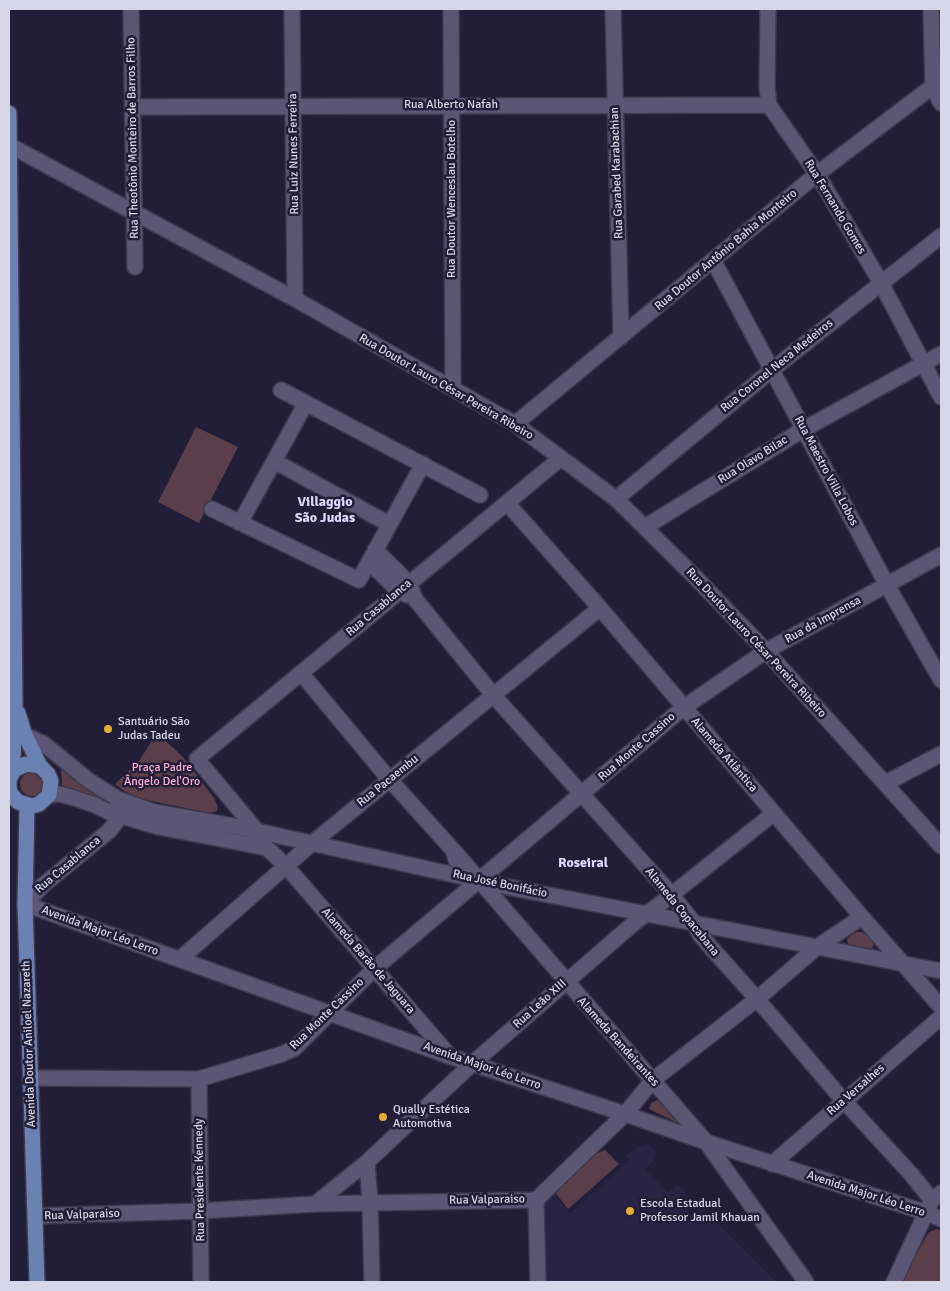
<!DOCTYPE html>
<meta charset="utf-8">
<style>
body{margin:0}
#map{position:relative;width:950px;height:1291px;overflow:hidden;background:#221e37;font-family:Signika,sans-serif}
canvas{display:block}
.frame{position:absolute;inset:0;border:10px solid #d8d7e9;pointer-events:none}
</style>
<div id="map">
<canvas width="950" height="1291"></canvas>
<div class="frame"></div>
</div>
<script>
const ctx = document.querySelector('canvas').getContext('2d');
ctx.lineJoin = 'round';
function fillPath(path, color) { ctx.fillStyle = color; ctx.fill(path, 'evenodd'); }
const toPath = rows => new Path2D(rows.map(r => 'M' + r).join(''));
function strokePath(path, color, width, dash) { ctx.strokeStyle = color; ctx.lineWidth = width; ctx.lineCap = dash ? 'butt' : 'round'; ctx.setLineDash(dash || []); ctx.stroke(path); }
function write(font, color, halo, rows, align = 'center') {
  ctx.font = font + ' Signika,sans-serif'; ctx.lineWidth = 5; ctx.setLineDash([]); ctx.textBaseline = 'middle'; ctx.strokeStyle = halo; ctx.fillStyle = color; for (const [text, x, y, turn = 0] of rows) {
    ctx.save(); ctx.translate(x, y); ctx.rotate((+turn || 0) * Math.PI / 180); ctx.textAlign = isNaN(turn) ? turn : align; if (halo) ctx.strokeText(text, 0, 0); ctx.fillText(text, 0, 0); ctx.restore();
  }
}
const built = toPath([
 [644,1144,650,1145,656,1153,656,1157,646,1170,668,1193,677,1185,692,1199,684,1207,693,1216,702,1208,776,1282,543,1282,541,1202,553,1192,570,1214,629,1160,626,1155]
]);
const green = toPath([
 [196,427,238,447,199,523,158,502],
 [157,733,183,757,214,798,218,807,217,811,209,813,142,799,124,791,115,784,139,761],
 [61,770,71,773,99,790,98,795,95,798,94,796,62,785],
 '20 784a12 12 0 1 1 24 0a12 12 0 1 1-24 0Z',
 [854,932,862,932,871,938,875,941,872,949,848,944,847,939],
 [660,1099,682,1125,649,1109,651,1103],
 [605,1150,619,1164,568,1209,554,1191,596,1154],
 [938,1229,941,1231,941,1282,900,1282,929,1232]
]);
const minor = toPath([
 [131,9,135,267],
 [292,9,295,299],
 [451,9,453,389],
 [613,9,621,337],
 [768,9,767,87,769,105,817,174,881,283,941,397],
 [931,9,933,88,941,103],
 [133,107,769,105],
 [9,145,295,299,515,424,561,458,616,499,698,580,766,651,941,846],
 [713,260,887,585,941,680],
 [281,390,480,495],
 [515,424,817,174,941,80],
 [274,461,389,524],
 [616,499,773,369,941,236],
 [507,503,600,608,862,917,941,1007],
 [212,509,359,580,423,464],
 [240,523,306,403],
 [645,527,804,429,941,354],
 [375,550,409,583,415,599,494,696,671,894,694,923,700,935,707,943,757,999,843,1100,911,1174,932,1200],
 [369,562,399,591,407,595],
 [301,673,389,779,453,850,456,860],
 [25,735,44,744,88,780,118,799,155,812,239,827,518,889,941,971],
 [886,783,941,754],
 [49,795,59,794,71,797,95,805,111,813,159,827,267,848,286,866,448,1054],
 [118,799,117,821,109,831,42,886,25,904,449,1056,625,1114,706,1142,927,1213,941,1219],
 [258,832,197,759,561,458],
 [453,850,706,1142,806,1282],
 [180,959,311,844,600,608],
 [30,1078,199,1079,282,1054,295,1048,375,968,683,708,766,651,941,555],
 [199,1079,201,1282],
 [367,1162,370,1202,372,1282],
 [772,1164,941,1017],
 [536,1200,538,1282],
 [315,1204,367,1162,473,1063,634,923,660,904,774,813],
 [36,1216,200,1211,315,1204,536,1200,625,1114,653,1080,757,999,817,947,862,917],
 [894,1282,932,1200,941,1193]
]);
const major = toPath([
 [9,113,15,705,13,761,14,770],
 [18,713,25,735,40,766],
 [9,785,9,780,14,770,26,764,40,766,48,774,51,781,49,795,39,804,32,806,18,802,10,793,9,786],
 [27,806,25,904,37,1282]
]);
const markers = [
 [108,729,5,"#e4ad35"],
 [383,1117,5,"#e4ad35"],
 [630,1211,5,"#e4ad35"]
];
const streetNames = [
 ["Rua Alberto Nafah",451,105],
 ["Rua Theotônio Monteiro de Barros Filho",133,138,-91],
 ["Rua Luiz Nunes Ferreira",294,154,-91],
 ["Rua Garabed Karabachian",617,173,-92],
 ["Rua Doutor Wenceslau Botelho",452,199,-90],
 ["Rua Fernando Gomes",835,207,59],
 ["Rua Doutor Antônio Bahia Monteiro",726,250,-40],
 ["Rua Coronel Neca Medeiros",777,366,-39],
 ["Rua Doutor Lauro César Pereira Ribeiro",446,387,30],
 ["Rua Olavo Bilac",753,460,-32],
 ["Rua Maestro Villa Lobos",826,471,62],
 ["Rua Casablanca",379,608,-40],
 ["Rua da Imprensa",823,620,-29],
 ["Rua Doutor Lauro César Pereira Ribeiro",756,643,47],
 ["Rua Monte Cassino",637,747,-41],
 ["Alameda Atlântica",724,755,49],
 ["Rua Pacaembu",388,781,-39],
 ["Rua Casablanca",68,865,-40],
 ["Rua José Bonifácio",500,884,12],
 ["Alameda Copacabana",682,912,51],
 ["Avenida Major Léo Lerro",100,931,20],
 ["Alameda Barão de Jaguara",368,961,49],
 ["Rua Leão XIII",540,1004,-42],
 ["Rua Monte Cassino",327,1014,-44],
 ["Alameda Bandeirantes",618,1042,48],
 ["Avenida Doutor Aniloel Nazareth",29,1044,-92],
 ["Avenida Major Léo Lerro",482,1066,19],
 ["Rua Versalhes",856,1090,-41],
 ["Rua Presidente Kennedy",200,1180,-91],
 ["Avenida Major Léo Lerro",866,1194,18],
 ["Rua Valparaiso",487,1200,-1],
 ["Rua Valparaiso",82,1215,-2]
];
const poiNames = [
 ["Santuário São",118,722],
 ["Judas Tadeu",118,736],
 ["Qually Estética",393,1110],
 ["Automotiva",393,1124],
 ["Escola Estadual",640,1204],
 ["Professor Jamil Khauan",640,1218]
];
const parkNames = [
 ["Praça Padre",162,768],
 ["Ângelo Del'Oro",162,782]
];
const neighbourhoodNames = [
 ["Villaggio",325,502],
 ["São Judas",325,518],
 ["Roseiral",583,863]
];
fillPath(built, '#292444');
fillPath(green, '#5a3f4b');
strokePath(minor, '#3d394f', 18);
strokePath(major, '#3d394f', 18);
strokePath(minor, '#5a5674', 15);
strokePath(major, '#6a81b2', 15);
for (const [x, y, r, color] of markers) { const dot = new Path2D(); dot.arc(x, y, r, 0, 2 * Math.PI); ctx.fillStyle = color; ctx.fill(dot); strokePath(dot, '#221e37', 2); }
write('12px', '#d8d7e9', '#221e37', streetNames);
write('12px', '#d8d7e9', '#221e37', poiNames, 'left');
write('12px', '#fdb0d3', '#221e37', parkNames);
write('bold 14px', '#dddafd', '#221e37', neighbourhoodNames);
</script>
